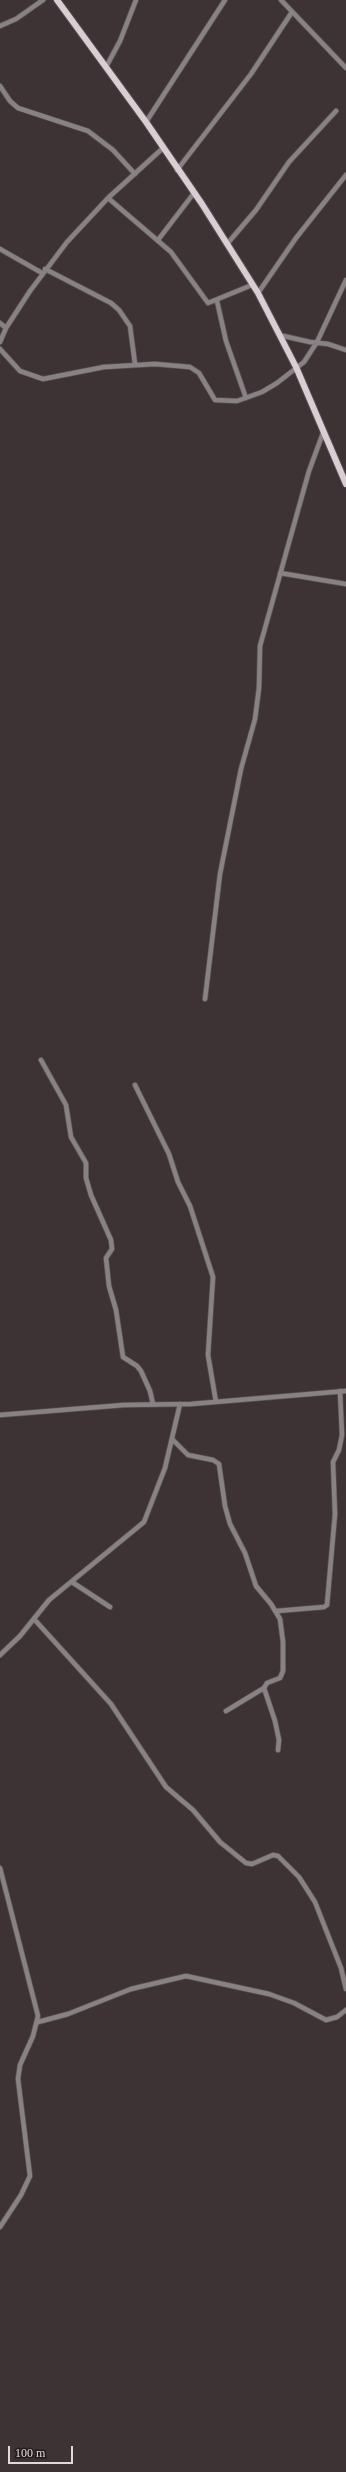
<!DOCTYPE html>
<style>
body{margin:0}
#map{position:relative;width:346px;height:2472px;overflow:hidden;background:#3d3234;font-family:Georgia,serif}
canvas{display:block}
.scale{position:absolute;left:8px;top:2446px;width:65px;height:18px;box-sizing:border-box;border:2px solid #e0d9da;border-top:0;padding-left:5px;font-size:12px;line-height:14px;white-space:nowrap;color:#e0d9da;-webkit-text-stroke:3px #201b1c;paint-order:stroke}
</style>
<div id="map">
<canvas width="346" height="2472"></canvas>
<div class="scale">100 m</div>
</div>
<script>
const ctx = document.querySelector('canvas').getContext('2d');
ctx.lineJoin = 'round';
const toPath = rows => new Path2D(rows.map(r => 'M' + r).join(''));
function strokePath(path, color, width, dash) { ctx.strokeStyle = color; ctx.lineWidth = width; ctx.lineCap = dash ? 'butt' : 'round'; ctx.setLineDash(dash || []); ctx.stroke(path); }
const minor = toPath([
 [281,0,346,68],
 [0,26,16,19,43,0],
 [106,67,120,41,136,0],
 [0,86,10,101,18,108,88,131,113,150,135,174],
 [146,122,225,0],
 [177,170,251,74,292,12],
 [108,198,171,252,208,303,252,285],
 [158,240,194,193],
 [227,244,256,210,289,162,336,111],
 [0,249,42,273],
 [45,269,111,303,119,310,130,326,135,364],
 [258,293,296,238,346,175],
 [217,301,226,341,246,398],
 [0,323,6,328],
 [279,335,310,342,328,344,346,350],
 [0,342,6,328,30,291,67,242,108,198,163,148],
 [0,349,20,371,43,379,104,367,155,364,190,367,199,373,215,400,237,401,262,392,277,383,304,362,317,342,346,280],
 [280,573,346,584],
 [205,999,220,874,241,769,255,719,259,688,260,646,309,471,323,433],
 [41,1060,66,1105,71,1137,86,1163,86,1178,91,1195,111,1240,112,1249,106,1258,109,1286,116,1310,123,1357,137,1366,141,1371,150,1391,153,1404],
 [135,1085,169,1154,178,1182,190,1206,213,1277,208,1355,216,1402],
 [0,1415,124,1405,191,1404,346,1391],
 [172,1439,188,1455,213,1460,219,1464,225,1506,230,1524,245,1553,256,1586,271,1604,280,1619,283,1642,283,1671,280,1678,267,1683,264,1688,275,1721,279,1740,278,1750],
 [72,1582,110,1607],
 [277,1611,324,1607,327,1605,335,1514,333,1462,339,1450,342,1435,340,1391],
 [34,1619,111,1704,166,1787,193,1810,220,1842,246,1863,252,1864,273,1855,278,1856,299,1877,315,1902,341,1968,346,1989],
 [0,1655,20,1636,49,1600,144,1522,165,1468,180,1404],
 [226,1711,264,1688],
 [0,1868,38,2016,33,2036,20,2065,18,2079,30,2176,21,2195,0,2227],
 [38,2022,68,2014,131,1989,186,1976,269,1994,294,2003,326,2020,337,2017,346,2010]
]);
const major = toPath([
 [57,0,146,122,202,204,258,293,296,367,346,484]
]);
strokePath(minor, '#5a5052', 6);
strokePath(major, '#5a5052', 8);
strokePath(minor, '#878284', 4.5);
strokePath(major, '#d9ced3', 6);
</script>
